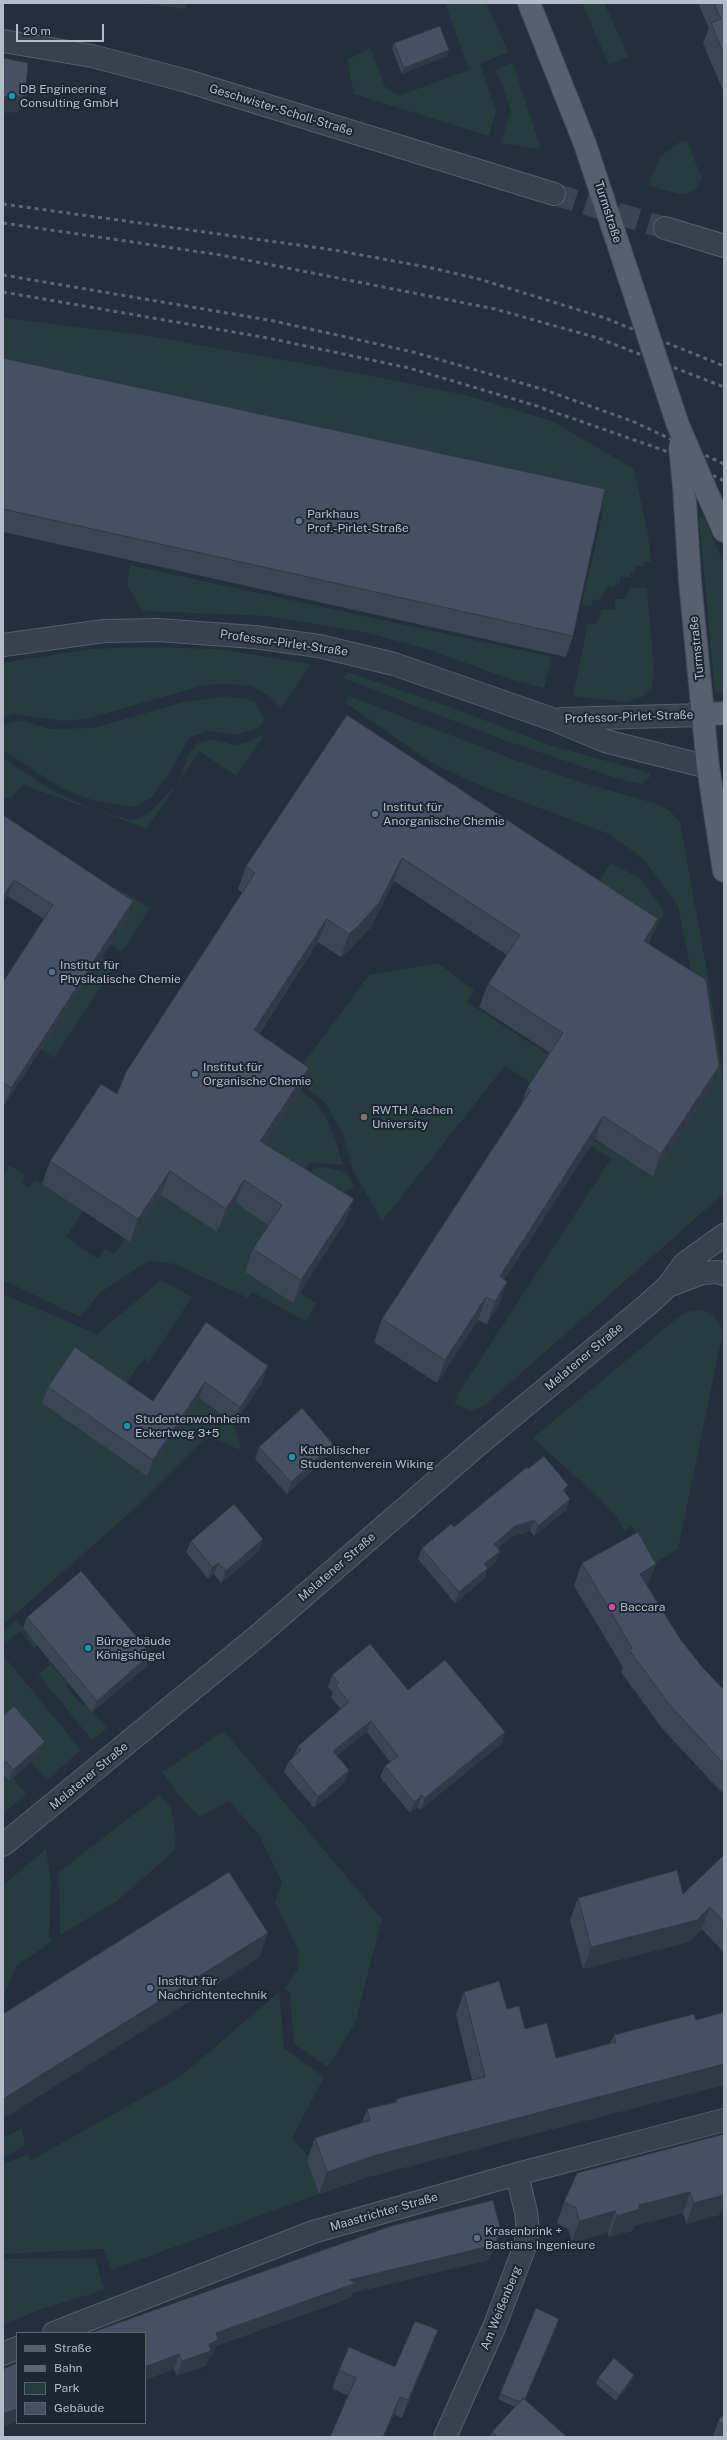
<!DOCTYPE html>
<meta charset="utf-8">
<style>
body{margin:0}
#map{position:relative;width:727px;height:2440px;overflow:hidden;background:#242f3e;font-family:"Public Sans",sans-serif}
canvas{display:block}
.frame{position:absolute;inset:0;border:4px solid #b4bcc9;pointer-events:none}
.legend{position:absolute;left:16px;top:2332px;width:130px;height:92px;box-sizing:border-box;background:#1d2633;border:1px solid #59626f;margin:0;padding:5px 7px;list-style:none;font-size:12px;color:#b4bcc9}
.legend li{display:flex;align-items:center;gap:8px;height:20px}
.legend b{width:20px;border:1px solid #59626f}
.scale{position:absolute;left:16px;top:24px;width:88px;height:18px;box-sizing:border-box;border:2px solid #b4bcc9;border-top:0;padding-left:5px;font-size:12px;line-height:14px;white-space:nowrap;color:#b4bcc9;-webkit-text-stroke:3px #1d2633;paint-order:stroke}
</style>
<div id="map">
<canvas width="727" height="2440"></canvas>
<div class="frame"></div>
<ul class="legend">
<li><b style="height:5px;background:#56606e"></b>Straße</li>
<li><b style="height:5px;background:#5a6575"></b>Bahn</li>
<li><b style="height:11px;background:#263c3f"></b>Park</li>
<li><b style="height:11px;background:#455162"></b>Gebäude</li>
</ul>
<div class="scale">20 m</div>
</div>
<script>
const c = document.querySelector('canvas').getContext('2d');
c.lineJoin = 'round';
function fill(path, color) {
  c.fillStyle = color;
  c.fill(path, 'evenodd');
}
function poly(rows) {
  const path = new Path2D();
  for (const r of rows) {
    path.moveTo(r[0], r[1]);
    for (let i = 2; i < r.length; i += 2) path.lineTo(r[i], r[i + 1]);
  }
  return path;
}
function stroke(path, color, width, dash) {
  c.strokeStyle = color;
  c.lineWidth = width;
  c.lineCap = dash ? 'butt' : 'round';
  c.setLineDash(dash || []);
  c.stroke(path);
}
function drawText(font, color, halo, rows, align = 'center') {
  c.font = font + ' "Public Sans",sans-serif';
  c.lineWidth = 4;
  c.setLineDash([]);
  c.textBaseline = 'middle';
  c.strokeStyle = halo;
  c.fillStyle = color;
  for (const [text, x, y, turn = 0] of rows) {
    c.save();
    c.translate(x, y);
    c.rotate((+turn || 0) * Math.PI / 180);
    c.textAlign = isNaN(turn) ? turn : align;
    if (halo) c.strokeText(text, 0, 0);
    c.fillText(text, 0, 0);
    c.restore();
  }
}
const green = poly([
 [445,3,486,3,508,52,480,64,496,111,489,136,354,94,347,60,370,48,385,87,398,96,469,70],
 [582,3,604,3,629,57,609,65],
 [513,63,523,94,541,149,501,143,511,110,496,70],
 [687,141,702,179,695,189,688,194,678,194,651,186,651,178,661,156,678,143],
 [3,318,143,335,372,376,465,395,552,421,634,469,648,533,651,562,645,562,643,567,636,565,634,573,631,573,629,578,621,576,619,584,616,584,614,588,607,587,600,601,593,599,591,607,582,604,603,511,3,381],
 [699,517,704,517,724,565,724,692,715,693],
 [130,565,552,657,544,688,510,679,424,648,359,631,266,616,142,611,127,585],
 [630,588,647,588,654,671,652,687,642,697,626,702,573,696,588,623,596,624,602,609,614,610,616,599,626,599],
 [142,647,217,649,311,664,281,708,269,696,251,686,228,684,205,685,86,719,63,721,17,714,3,717,3,663,91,649],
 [347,672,453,708,549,745,650,773,649,778,642,784,619,779,501,739,343,678],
 [226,696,255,701,264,718,262,724,256,729,236,735,209,731,190,737,168,775,151,798,133,807,92,800,61,788,3,750,3,725,21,720,49,729,94,728,180,703],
 [349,696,515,760,580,782,654,803,669,810,680,822,710,989,724,1085,724,1193,501,1391,484,1406,472,1411,454,1404,458,1398,456,1397,611,1159,591,1146,595,1140,653,1177,710,1089,695,990,678,906,644,859,609,834,481,786,430,762,346,703],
 [265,734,236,776,199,751,178,783,156,815,146,828,93,810,23,785,12,797,3,799,3,758,53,791,93,810,131,820,140,818,151,811,178,783,189,754,199,742,213,739,233,745,246,743],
 [611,863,641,879,664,912,654,934,593,892],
 [115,887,150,908,122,952,110,944,127,917,106,902],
 [102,956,115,965,54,1058,41,1049],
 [438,963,474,990,467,1002,552,1057,534,1085,505,1066,382,1221,353,1170,342,1133,325,1102,292,1078,369,975],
 [301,1091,312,1099,324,1114,334,1135,343,1165,312,1162,300,1171,273,1228,299,1292,316,1303,306,1321,252,1292,248,1298,175,1264,148,1261,101,1292,80,1317,3,1280,3,1177,9,1165,26,1175,22,1182,29,1188,35,1179,83,1211,66,1237,98,1259,105,1249,114,1254,125,1239,130,1242,162,1193,217,1232,240,1184],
 [325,1167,347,1173,354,1187,334,1198,310,1173,315,1169],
 [161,1280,192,1297,149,1362,144,1359,116,1396,147,1476,199,1398,234,1423,241,1450,207,1436,134,1509,3,1625,3,1294,97,1334],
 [700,1310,711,1313,720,1324,722,1336,678,1549,653,1564,632,1526,624,1531,618,1518,597,1496,534,1439,535,1436,681,1315,689,1311],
 [16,1620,38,1645,34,1648,20,1631,3,1644,3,1631],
 [3,1655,81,1750,47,1780,31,1762,41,1753,3,1723],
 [51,1664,67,1683,65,1685,83,1706,86,1704,107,1728,92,1740,38,1674],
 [224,1731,382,1919,355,2023,328,2067,294,2044,290,1994,285,1988,299,1968,299,1952,275,1903,282,1882,259,1835,229,1801,200,1817,179,1796,162,1772],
 [3,1774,9,1781,13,1778,26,1794,3,1814],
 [159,1795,171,1808,176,1837,174,1851,117,1901,60,1935,59,1872],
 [46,1849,51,1883,49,1936,53,1941,17,1965,3,1999,3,1885],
 [279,1992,284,2048,324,2077,292,2138,311,2159,310,2168,319,2194,111,2270,104,2249,3,2254,3,2164,28,2154,30,2161,181,2076],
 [22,2128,25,2146,3,2157,3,2138],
 [95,2258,104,2290,39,2310,3,2325,3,2259]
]);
const minorTunnel = poly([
 [554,194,665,228]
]);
const minor = poly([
 [3,41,92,56,187,81,554,194],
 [665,228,724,246],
 [3,645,104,631,158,630,254,637,319,646,394,664,555,720,605,741,708,767],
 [562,719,703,715],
 [668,1286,702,1273,718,1272,724,1274],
 [3,1845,260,1634,479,1444,646,1306,668,1286,684,1264,724,1235],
 [54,2333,313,2232,517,2174,724,2120],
 [3,2354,17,2348],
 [445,2437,495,2325,525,2246,528,2230,526,2212,517,2174]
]);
const major = poly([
 [529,3,585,144],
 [684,487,690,581,708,767,724,871],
 [708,495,724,531],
 [703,715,724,713]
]);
const rail = poly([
 [3,204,334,250,432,268,479,279,605,318,724,366],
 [3,223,221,255,495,309,598,338,724,387],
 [3,275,274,321,413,352,542,389,632,421,724,464],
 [3,292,268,338,409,368,537,406,663,450,724,481]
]);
const majorBridge = poly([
 [585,144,678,425,708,495],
 [680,446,684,487]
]);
const wall = poly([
 [698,3,724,3,724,93,703,43,709,28],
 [394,43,447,56,402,74,392,49],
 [3,358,573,636,566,657,3,532],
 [347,715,650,942,649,944,710,1089,653,1177,595,1139,504,1280,499,1305,487,1324,478,1320,437,1383,374,1342,382,1319,522,1103,527,1088,550,1053,479,1007,488,984,507,955,394,881,371,927,348,951,341,957,318,942,259,1034,301,1091,265,1145,354,1199,345,1222,293,1303,245,1272,253,1249,268,1225,236,1203,217,1232,161,1195,130,1242,42,1184,50,1161,117,1094,242,893,238,889,246,866],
 [3,815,133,901,128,917,5,1104,3,1103,3,982,44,919,8,896,3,903],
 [206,1322,262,1383,234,1423,199,1398,147,1476,42,1403,48,1387,153,1401],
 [259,1447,329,1455,287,1494,255,1459],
 [528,1469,565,1493,570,1499,566,1510,534,1536,530,1531,511,1537,498,1548,500,1551,496,1562,487,1569,484,1579,455,1603,418,1559,422,1548,454,1527],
 [191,1541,259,1551,221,1583,214,1574,208,1579,186,1552],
 [582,1563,648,1586,648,1587,680,1639,703,1668,724,1690,724,1794,710,1780,661,1727,621,1672,623,1667,574,1586],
 [27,1617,147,1666,92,1712,23,1628],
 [332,1675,408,1690,505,1732,501,1744,420,1810,418,1807,410,1813,380,1777,385,1766,390,1762,367,1732,337,1755,349,1770,345,1782,314,1808,284,1772,289,1761,294,1756,298,1746,341,1709,331,1697,333,1693,328,1687],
 [3,1716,41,1753,9,1781,3,1774],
 [724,1855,724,1953,702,1929,689,1942,583,1969,570,1920,578,1898,683,1894],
 [464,1992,507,2009,525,2029,556,2058,610,2043,614,2035,694,2014,365,2178,319,2194,307,2160,315,2138,362,2123,367,2109,395,2102,396,2099,472,2080,456,2014],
 [724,2134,722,2207,719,2215,686,2224,683,2213,634,2226,632,2231,609,2237,608,2233,572,2242,568,2229,557,2223,564,2202],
 [495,2246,488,2260,352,2293,350,2298,216,2346,213,2355,209,2356,206,2366,177,2376,174,2369,145,2380,145,2333],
 [557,2325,525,2400,567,2437,490,2437,492,2432,515,2407,498,2399,500,2394],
 [438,2330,431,2348,402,2418,348,2396,332,2388,339,2370,395,2367],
 [598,2378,632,2381,616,2401,596,2384],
 [724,2414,724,2437,713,2437,718,2421]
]);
const shadedWall = poly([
 [137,3,187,3,185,9],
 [449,50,447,56,402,74,404,68],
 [25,96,19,112,3,113,3,97],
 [402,858,394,881,371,927,348,951,341,957,349,934],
 [14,880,8,896,3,903,3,896],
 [133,901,128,917,5,1104,11,1088],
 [327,919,318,942,245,1054,254,1030],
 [658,919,650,942,635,964,644,941],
 [719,1066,710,1089,653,1177,661,1154],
 [309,1068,301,1091,252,1165,260,1141],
 [603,1116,595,1139,492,1299,500,1276],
 [170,1171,161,1195,130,1242,138,1219],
 [244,1180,236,1203,217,1232,226,1209],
 [354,1199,345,1222,293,1303,301,1280],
 [507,1282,499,1305,487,1324,495,1301],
 [486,1297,478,1320,437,1383,445,1360],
 [268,1366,262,1383,234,1423,240,1407],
 [205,1382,199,1398,147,1476,153,1460],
 [333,1444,329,1455,287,1494,291,1482],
 [568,1485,564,1496,563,1490],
 [570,1499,566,1510,534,1536,538,1526],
 [534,1520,530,1531,511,1537,490,1555,494,1544,515,1526],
 [263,1539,259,1551,221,1583,226,1571],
 [500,1551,496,1562,487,1569,484,1579,455,1603,459,1592,484,1564],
 [218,1563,214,1574,208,1579,212,1567],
 [656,1564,648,1586,632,1596,640,1574],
 [151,1654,147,1666,92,1712,97,1701],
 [371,1721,367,1732,329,1762,333,1751],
 [505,1732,501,1744,420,1810,425,1798],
 [45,1742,41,1753,9,1781,13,1770],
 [6,1761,3,1770,3,1764],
 [349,1770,345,1782,314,1808,318,1797],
 [422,1795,418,1807,410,1813,414,1802],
 [710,1907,702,1929,689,1942,583,1969,591,1947],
 [268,1933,259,1958,3,2119,3,2099],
 [724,2064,724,2085,365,2178,319,2194,327,2172,373,2156],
 [724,2189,724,2206,722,2207,719,2215,686,2224,694,2203],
 [690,2192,683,2213,634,2226,632,2231,609,2237,617,2216,639,2205],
 [615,2211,608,2233,572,2242,579,2221],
 [501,2231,495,2246,488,2260,352,2293,350,2298,216,2346,213,2355,209,2356,206,2366,177,2376,182,2361,209,2344,216,2333,349,2280],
 [438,2330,431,2348,402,2418,408,2400],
 [179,2354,174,2369,145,2380,145,2367],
 [634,2375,632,2381,616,2401,619,2395],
 [400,2397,394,2415,384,2437,383,2437],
 [17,2409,17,2422,3,2427,3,2414]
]);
const building = poly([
 [714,3,724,3,724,55,711,23,721,19,714,3],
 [440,26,449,50,404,68,394,43,440,26],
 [3,58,28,63,25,96,3,97,3,58],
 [3,358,605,489,573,636,3,509,3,358],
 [347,715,658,919,644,941,706,980,719,1066,661,1154,603,1116,500,1276,507,1282,495,1301,486,1297,445,1360,382,1319,531,1090,527,1088,563,1033,488,984,520,935,402,858,379,903,356,928,349,934,327,919,254,1030,309,1068,260,1141,354,1199,301,1280,253,1249,282,1205,244,1180,226,1209,170,1171,138,1219,50,1161,101,1084,117,1094,126,1072,255,873,246,866,347,715],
 [3,815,133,901,11,1088,3,1082,3,982,53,905,14,880,3,896,3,815],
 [206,1322,268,1366,240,1407,205,1382,153,1460,48,1387,75,1347,153,1401,206,1322],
 [302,1408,333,1444,291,1482,259,1447,302,1408],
 [544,1456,568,1485,563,1490,570,1499,538,1526,534,1520,515,1526,494,1544,500,1551,484,1564,488,1568,459,1592,422,1548,451,1524,454,1527,527,1467,528,1469,544,1456],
 [234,1504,263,1539,226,1571,218,1563,212,1567,191,1541,234,1504],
 [638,1532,656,1564,640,1574,680,1639,703,1668,724,1690,724,1764,669,1704,629,1650,632,1648,582,1563,638,1532],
 [81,1571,151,1654,97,1701,27,1617,81,1571],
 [370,1644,408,1690,445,1660,505,1732,425,1798,422,1795,414,1802,385,1766,398,1756,371,1721,333,1751,349,1770,318,1797,289,1761,301,1750,298,1746,349,1702,336,1686,339,1683,332,1675,370,1644],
 [14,1706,45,1742,13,1770,6,1761,3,1764,3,1716,14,1706],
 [724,1855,724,1922,710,1907,697,1920,591,1947,578,1898,677,1870,683,1894,724,1855],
 [229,1872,268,1933,3,2099,3,2014,229,1872],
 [499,1981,507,2009,519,2006,525,2029,547,2023,556,2058,616,2042,614,2035,694,2014,696,2020,724,2012,724,2064,373,2156,327,2172,315,2138,370,2120,367,2109,397,2102,396,2099,485,2077,464,1992,499,1981],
 [724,2134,724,2195,694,2203,690,2192,639,2205,640,2209,617,2216,615,2211,579,2221,576,2208,564,2202,577,2173,724,2134],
 [493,2200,501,2231,494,2245,349,2280,356,2283,216,2333,218,2340,209,2344,211,2351,182,2361,179,2354,145,2367,145,2333,90,2333,391,2226,493,2200],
 [536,2308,559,2319,525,2399,523,2398,520,2402,500,2394,536,2308],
 [415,2321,438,2330,408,2400,400,2397,383,2437,330,2437,356,2378,339,2370,349,2347,395,2367,415,2321],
 [614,2358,634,2375,619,2395,598,2378,614,2358],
 [17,2363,17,2409,3,2414,3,2369,17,2363],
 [523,2398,567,2437,498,2437,492,2432,523,2398],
 [724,2414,724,2426,718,2421,724,2414]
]);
const markers = [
 [12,96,4,"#0f9aa8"],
 [299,521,4,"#5c6f8a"],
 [375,814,4,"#5c6f8a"],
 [52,972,4,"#5c6f8a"],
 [195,1074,4,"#5c6f8a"],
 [364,1117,4,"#8d6e63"],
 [127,1426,4,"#0f9aa8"],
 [292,1457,4,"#0f9aa8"],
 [612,1607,4,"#d1479c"],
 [88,1648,4,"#0f9aa8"],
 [150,1988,4,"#5c6f8a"],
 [477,2238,4,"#5c6f8a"]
];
const poiNames = [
 ["DB Engineering",20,89],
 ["Consulting GmbH",20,103],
 ["Parkhaus",307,514],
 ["Prof.-Pirlet-Straße",307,528],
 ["Institut für",383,807],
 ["Anorganische Chemie",383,821],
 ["Institut für",60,965],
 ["Physikalische Chemie",60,979],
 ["Institut für",203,1067],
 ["Organische Chemie",203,1081],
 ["RWTH Aachen",372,1110],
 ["University",372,1124],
 ["Studentenwohnheim",135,1419],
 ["Eckertweg 3+5",135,1433],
 ["Katholischer",300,1450],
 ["Studentenverein Wiking",300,1464],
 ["Baccara",620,1607],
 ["Bürogebäude",96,1641],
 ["Königshügel",96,1655],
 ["Institut für",158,1981],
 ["Nachrichtentechnik",158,1995],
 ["Krasenbrink +",485,2231],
 ["Bastians Ingenieure",485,2245]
];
const streetNames = [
 ["Geschwister-Scholl-Straße",281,110,17],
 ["Turmstraße",608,212,72],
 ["Professor-Pirlet-Straße",284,643,8],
 ["Turmstraße",697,648,-96],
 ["Professor-Pirlet-Straße",629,717,-2],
 ["Melatener Straße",584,1357,-40],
 ["Melatener Straße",337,1567,-41],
 ["Melatener Straße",89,1776,-40],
 ["Maastrichter Straße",384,2212,-16],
 ["Am Weißenberg",501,2308,-68]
];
fill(green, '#263c3f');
stroke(minorTunnel, '#3a4453', 22, [22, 11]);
stroke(minor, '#565f6c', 24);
stroke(major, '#414a57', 24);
stroke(minor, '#38414e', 22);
stroke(major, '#56606e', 22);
stroke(rail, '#5a6575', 3, [4, 4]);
stroke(majorBridge, '#414a57', 24, []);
stroke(majorBridge, '#56606e', 22);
fill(wall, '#3b4654');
fill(shadedWall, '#303945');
fill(building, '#455162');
stroke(building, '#303945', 1);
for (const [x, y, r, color] of markers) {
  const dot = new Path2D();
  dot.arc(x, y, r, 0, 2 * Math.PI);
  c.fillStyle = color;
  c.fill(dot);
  stroke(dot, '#1d2633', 1.5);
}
drawText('12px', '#b4bcc9', '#1d2633', poiNames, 'left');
drawText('12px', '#b4bcc9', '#1d2633', streetNames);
</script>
